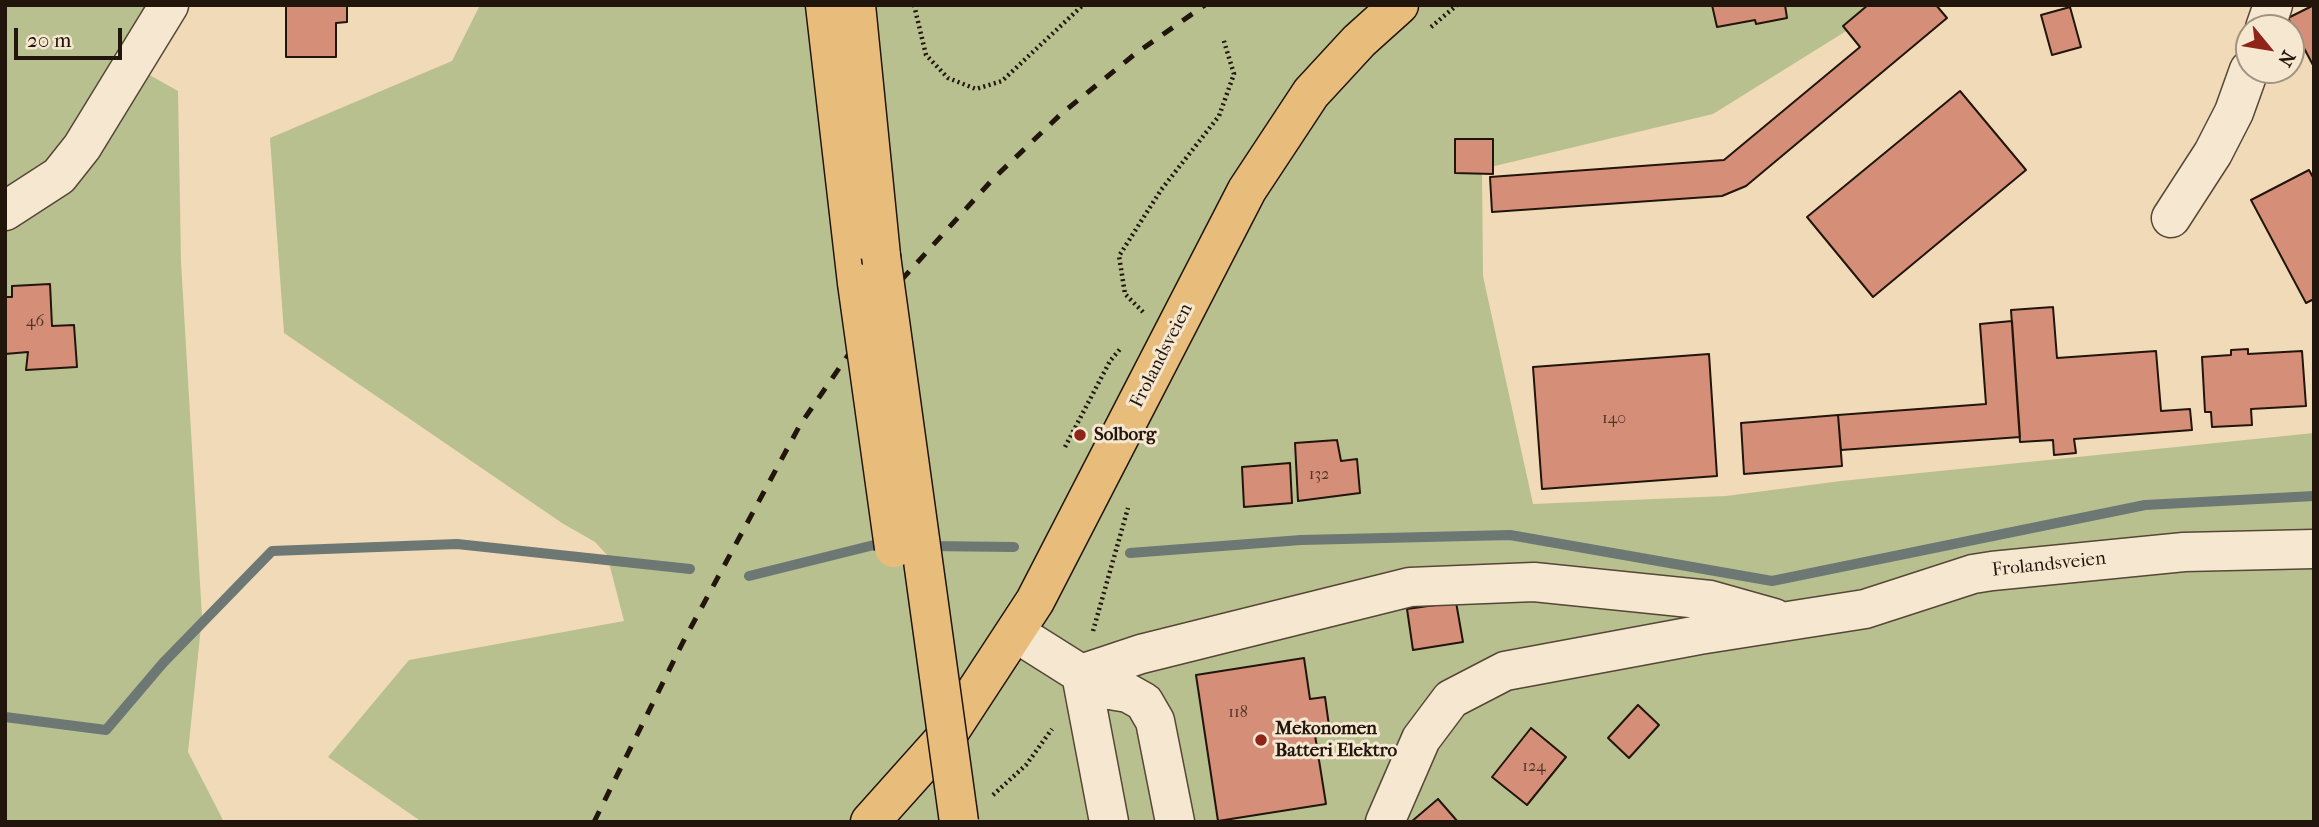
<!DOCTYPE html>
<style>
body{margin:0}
#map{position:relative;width:2319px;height:827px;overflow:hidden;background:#f1dab7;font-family:"IM FELL French Canon",serif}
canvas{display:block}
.frame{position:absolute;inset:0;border:7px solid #21150c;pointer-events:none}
.north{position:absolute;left:2235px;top:14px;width:70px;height:70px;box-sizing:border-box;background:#f6e7d0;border:2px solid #a19382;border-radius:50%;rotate:120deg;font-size:19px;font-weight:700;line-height:28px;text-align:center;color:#21150c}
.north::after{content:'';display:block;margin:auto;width:24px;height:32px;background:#8f2418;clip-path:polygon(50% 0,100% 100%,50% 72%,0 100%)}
.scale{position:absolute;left:14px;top:28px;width:108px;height:32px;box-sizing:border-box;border:4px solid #21150c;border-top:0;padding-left:9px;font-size:21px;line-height:24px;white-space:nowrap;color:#21150c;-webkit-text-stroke:5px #f6e7d0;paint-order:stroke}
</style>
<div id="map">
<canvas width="2319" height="827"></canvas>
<div class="frame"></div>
<div class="north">N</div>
<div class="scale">20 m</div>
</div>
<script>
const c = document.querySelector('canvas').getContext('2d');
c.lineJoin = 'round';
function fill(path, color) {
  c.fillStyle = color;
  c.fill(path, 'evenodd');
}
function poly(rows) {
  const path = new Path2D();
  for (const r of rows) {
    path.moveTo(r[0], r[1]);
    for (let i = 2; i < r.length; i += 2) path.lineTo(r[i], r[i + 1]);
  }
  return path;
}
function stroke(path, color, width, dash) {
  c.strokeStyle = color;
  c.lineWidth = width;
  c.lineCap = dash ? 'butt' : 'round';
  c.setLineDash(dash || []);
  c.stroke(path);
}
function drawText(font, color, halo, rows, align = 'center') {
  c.font = font + ' "IM FELL French Canon",serif';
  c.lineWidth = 6;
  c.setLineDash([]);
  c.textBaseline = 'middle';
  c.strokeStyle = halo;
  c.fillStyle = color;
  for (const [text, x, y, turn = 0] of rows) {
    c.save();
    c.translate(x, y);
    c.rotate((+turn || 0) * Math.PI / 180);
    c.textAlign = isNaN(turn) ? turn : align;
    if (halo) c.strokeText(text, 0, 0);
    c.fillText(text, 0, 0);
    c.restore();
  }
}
const green = poly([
 [5,5,147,5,146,73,178,91,181,262,202,617,188,752,224,822,5,822],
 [480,5,1888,5,1713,114,1482,169,1483,276,1533,504,1726,496,1841,481,2314,433,2314,822,422,822,328,757,409,660,624,621,607,555,595,542,562,523,284,333,270,138,452,61]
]);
const stream = poly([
 [926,546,1014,547],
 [1130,553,1301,540,1510,535,1772,581,2145,505,2314,496],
 [749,576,874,545,889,546],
 [5,717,106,730,163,663,272,551,457,544,690,569]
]);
const building = poly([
 [286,5,347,5,347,22,336,23,336,57,286,57,286,5],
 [1712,5,1785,5,1787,18,1756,24,1755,20,1717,27,1712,5],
 [1868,5,1936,5,1947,18,1746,186,1722,196,1492,212,1490,177,1724,160,1860,47,1843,26,1868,5],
 [2314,5,2314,67,2288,18,2314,5],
 [2070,7,2081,47,2052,55,2041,15,2070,7],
 [1960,91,2026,170,1873,297,1807,217,1960,91],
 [1455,139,1493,139,1493,174,1455,173,1455,139],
 [2309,170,2314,179,2314,299,2306,303,2251,200,2309,170],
 [50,284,52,326,74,325,77,367,26,370,28,352,5,354,5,297,12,297,12,286,50,284],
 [2053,307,2057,358,2156,351,2161,411,2190,409,2192,430,2074,439,2076,453,2054,455,2053,440,2020,442,2011,310,2053,307],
 [2012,321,2020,437,1841,450,1838,415,1986,404,1980,324,2012,321],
 [2248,349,2248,354,2302,351,2306,406,2251,409,2252,425,2212,427,2211,412,2205,412,2202,357,2231,355,2231,350,2248,349],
 [1709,354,1717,476,1542,489,1533,367,1709,354],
 [1838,415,1842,466,1744,474,1741,423,1838,415],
 [1337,440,1341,461,1357,459,1360,493,1298,501,1295,443,1337,440],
 [1290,463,1292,503,1244,507,1242,467,1290,463],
 [1456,602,1463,642,1413,650,1407,609,1456,602],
 [1304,658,1310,699,1325,697,1330,733,1315,735,1326,804,1218,821,1196,675,1304,658],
 [1638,705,1659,725,1629,758,1608,738,1638,705],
 [1531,728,1566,757,1527,805,1492,777,1531,728],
 [1438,799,1458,822,1411,822,1438,799]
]);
const path = poly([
 [914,5,926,55,948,78,976,89,1002,81,1083,5],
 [1431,27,1457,5],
 [1143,312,1125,294,1119,256,1161,190,1219,116,1234,74,1223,38],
 [1065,447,1110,361,1121,348],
 [1093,631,1128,508],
 [993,795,1026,765,1052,729]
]);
const minor = poly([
 [2265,28,2273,5],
 [5,211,59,176,82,147,169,5],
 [2171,218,2213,153,2234,112,2249,70],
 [1016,633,1081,674,1141,654,1410,587,1534,582,1710,600,1774,618],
 [1081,674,1104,689,1128,693,1144,702,1155,721,1175,822],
 [1081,674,1109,822],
 [1385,822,1421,739,1451,699,1505,671,1699,635,1865,609,1973,574,1992,571,2184,552,2314,549]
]);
const major = poly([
 [870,822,946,737,1035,601,1247,190,1311,93,1359,41,1399,5]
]);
const highway = poly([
 [825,5,857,283],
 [856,5,881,256]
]);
const rail = poly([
 [594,822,683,642,800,425,895,287,993,179,1061,114,1135,54,1205,5]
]);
const highwayBridge = poly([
 [881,256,959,822],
 [857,283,894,548]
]);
const markers = [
 [1080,435,7,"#8f2418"],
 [1261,740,7,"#8f2418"]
];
const numberNames = [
 ["46",35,322],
 ["140",1614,419],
 ["132",1319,475],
 ["118",1238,713],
 ["124",1534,767]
];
const streetNames = [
 ["Frolandsveien",1162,356,-63],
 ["Frolandsveien",2049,565,-6]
];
const poiNames = [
 ["Solborg",1094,435],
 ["Mekonomen",1275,729],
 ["Batteri Elektro",1275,751]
];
fill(green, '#b8c08f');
stroke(stream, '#6d7774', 10);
fill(building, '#d58f79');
stroke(building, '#21150c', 2);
stroke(minor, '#554637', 41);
stroke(major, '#21150c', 41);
stroke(highway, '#21150c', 41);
stroke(path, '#21150c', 4.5, [2, 3.5]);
stroke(minor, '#f6e7d0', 38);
stroke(major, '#e8bd7c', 38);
stroke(highway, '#e8bd7c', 38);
stroke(rail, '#21150c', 5, [12, 12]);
stroke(highwayBridge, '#21150c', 41, []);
stroke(highwayBridge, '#e8bd7c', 38);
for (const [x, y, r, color] of markers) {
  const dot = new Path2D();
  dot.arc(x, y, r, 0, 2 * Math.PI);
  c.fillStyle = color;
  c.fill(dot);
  stroke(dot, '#f6e7d0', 2.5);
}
drawText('16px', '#4e3427', null, numberNames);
drawText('19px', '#21150c', '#f6e7d0', streetNames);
drawText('bold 19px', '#21150c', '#f6e7d0', poiNames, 'left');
</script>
